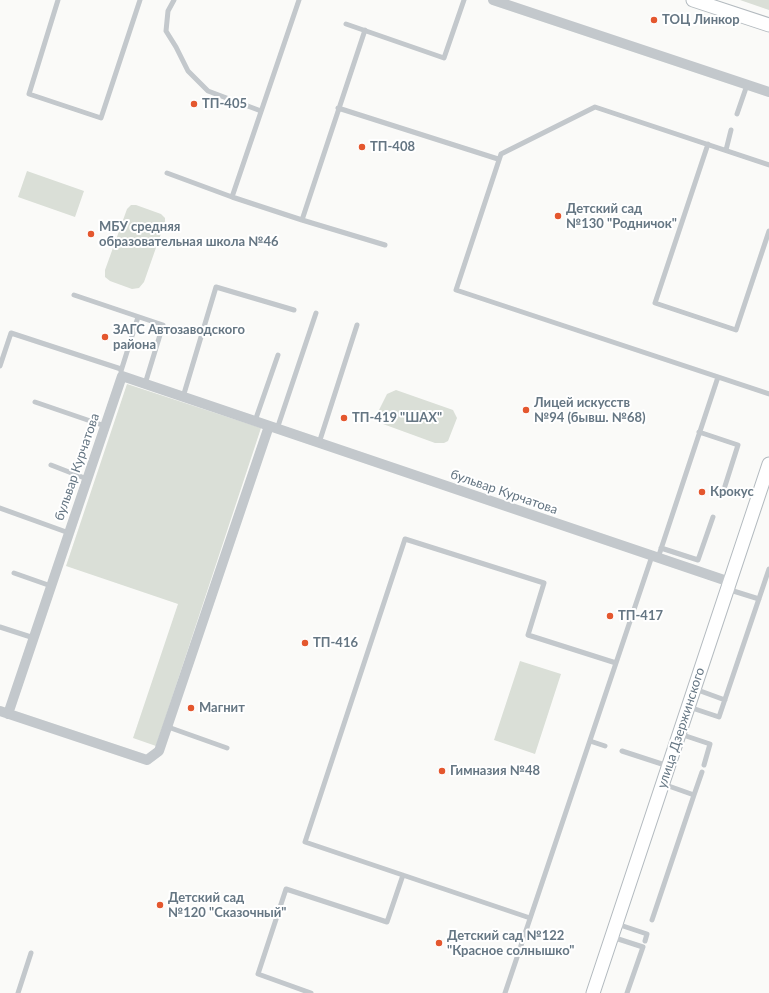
<!DOCTYPE html>
<meta charset="utf-8">
<style>
body{margin:0}
canvas{display:block;background:#fafaf8}
</style>
<canvas width="769" height="993"></canvas>
<script>
const c = document.querySelector('canvas').getContext('2d');
c.lineJoin = 'round';
function fill(path, color) {
  c.fillStyle = color;
  c.fill(path, 'evenodd');
}
function poly(rows) {
  const path = new Path2D();
  for (const r of rows) {
    path.moveTo(r[0], r[1]);
    for (let i = 2; i < r.length; i += 2) path.lineTo(r[i], r[i + 1]);
  }
  return path;
}
function stroke(path, color, width, dash) {
  c.strokeStyle = color;
  c.lineWidth = width;
  c.lineCap = dash ? 'butt' : 'round';
  c.setLineDash(dash || []);
  c.stroke(path);
}
function drawText(font, color, halo, rows, align = 'center') {
  c.font = font + ' Lato,sans-serif';
  c.lineWidth = 4;
  c.setLineDash([]);
  c.textBaseline = 'middle';
  c.strokeStyle = halo;
  c.fillStyle = color;
  for (const [text, x, y, turn = 0] of rows) {
    c.save();
    c.translate(x, y);
    c.rotate((+turn || 0) * Math.PI / 180);
    c.textAlign = isNaN(turn) ? turn : align;
    if (halo) c.strokeText(text, 0, 0);
    c.fillText(text, 0, 0);
    c.restore();
  }
}
const green = poly([
 [740,0,769,0,769,10],
 [27,171,84,191,75,217,18,197],
 [131,205,136,205,161,214,165,218,165,222,144,282,139,288,132,289,110,281,105,277,105,270,127,209],
 [127,384,261,428,156,746,133,738,178,604,66,566],
 [396,390,453,410,457,418,448,441,444,443,435,443,383,424,378,416,379,410,387,394],
 [520,661,561,674,535,754,494,740]
]);
const lane = poly([
 [58,0,29,94,101,118,140,0],
 [174,0,168,11,166,31,176,47,188,71,208,91,261,111],
 [299,0,232,197,302,220],
 [346,24,444,58,464,0],
 [365,30,302,220,385,245],
 [338,108,498,159],
 [737,114,747,85],
 [708,144,655,303,736,330,769,231],
 [726,150,731,130],
 [769,165,595,107,501,154,456,290,769,394],
 [167,173,232,197],
 [74,295,163,325,145,384],
 [0,366,11,333,121,369],
 [121,371,138,317],
 [183,397,216,287,294,310],
 [35,402,105,426],
 [255,421,278,355],
 [277,429,316,313],
 [699,432,738,445,725,486],
 [319,443,357,325],
 [51,465,87,479],
 [0,508,69,533],
 [661,548,698,560,713,517],
 [658,558,718,377],
 [14,573,51,586],
 [727,589,759,599],
 [0,627,34,638],
 [695,689,725,700],
 [689,707,719,717,769,569],
 [168,727,227,748],
 [680,734,710,744,704,765],
 [590,741,605,746],
 [622,751,668,766],
 [694,795,702,772],
 [530,918,305,842,405,539,544,583,528,635,616,663],
 [652,920,694,795,663,784],
 [617,924,647,934,645,941],
 [612,937,643,947,627,993],
 [18,993,31,953],
 [311,993,258,974,286,889,387,922,403,875],
 [505,993,652,556]
]);
const street = poly([
 [493,0,769,92],
 [0,711,147,760,159,751,269,426],
 [8,714,122,376,730,582]
]);
const secondary = poly([
 [693,0,769,25],
 [593,993,769,464]
]);
const markers = [
 [654,20,4,"#e4572e"],
 [194,104,4,"#e4572e"],
 [362,147,4,"#e4572e"],
 [558,216,4,"#e4572e"],
 [91,234,4,"#e4572e"],
 [105,337,4,"#e4572e"],
 [526,410,4,"#e4572e"],
 [344,418,4,"#e4572e"],
 [702,492,4,"#e4572e"],
 [610,616,4,"#e4572e"],
 [305,643,4,"#e4572e"],
 [191,708,4,"#e4572e"],
 [442,771,4,"#e4572e"],
 [160,905,4,"#e4572e"],
 [439,943,4,"#e4572e"]
];
const poiNames = [
 ["ТОЦ Линкор",662,20],
 ["ТП-405",202,104],
 ["ТП-408",370,147],
 ["Детский сад",566,209],
 ["№130 \"Родничок\"",566,224],
 ["МБУ средняя",99,227],
 ["образовательная школа №46",99,242],
 ["ЗАГС Автозаводского",113,330],
 ["района",113,345],
 ["Лицей искусств",534,403],
 ["№94 (бывш. №68)",534,418],
 ["ТП-419 \"ШАХ\"",352,418],
 ["Крокус",710,492],
 ["ТП-417",618,616],
 ["ТП-416",313,643],
 ["Магнит",199,708],
 ["Гимназия №48",450,771],
 ["Детский сад",168,898],
 ["№120 \"Сказочный\"",168,913],
 ["Детский сад №122",447,936],
 ["\"Красное солнышко\"",447,951]
];
const streetNames = [
 ["бульвар Курчатова",77,467,-71],
 ["бульвар Курчатова",504,492,19],
 ["улица Дзержинского",681,728,-72]
];
fill(green, '#dadfd7');
stroke(secondary, '#b3babf', 15);
stroke(lane, '#c3c8cc', 5);
stroke(street, '#c3c8cc', 10);
stroke(secondary, '#fff', 13);
for (const [x, y, r, color] of markers) {
  const dot = new Path2D();
  dot.arc(x, y, r, 0, 2 * Math.PI);
  c.fillStyle = color;
  c.fill(dot);
  stroke(dot, '#fff', 1.5);
}
drawText('bold 13px', '#657683', '#fff', poiNames, 'left');
drawText('13px', '#657683', '#fff', streetNames);
</script>
